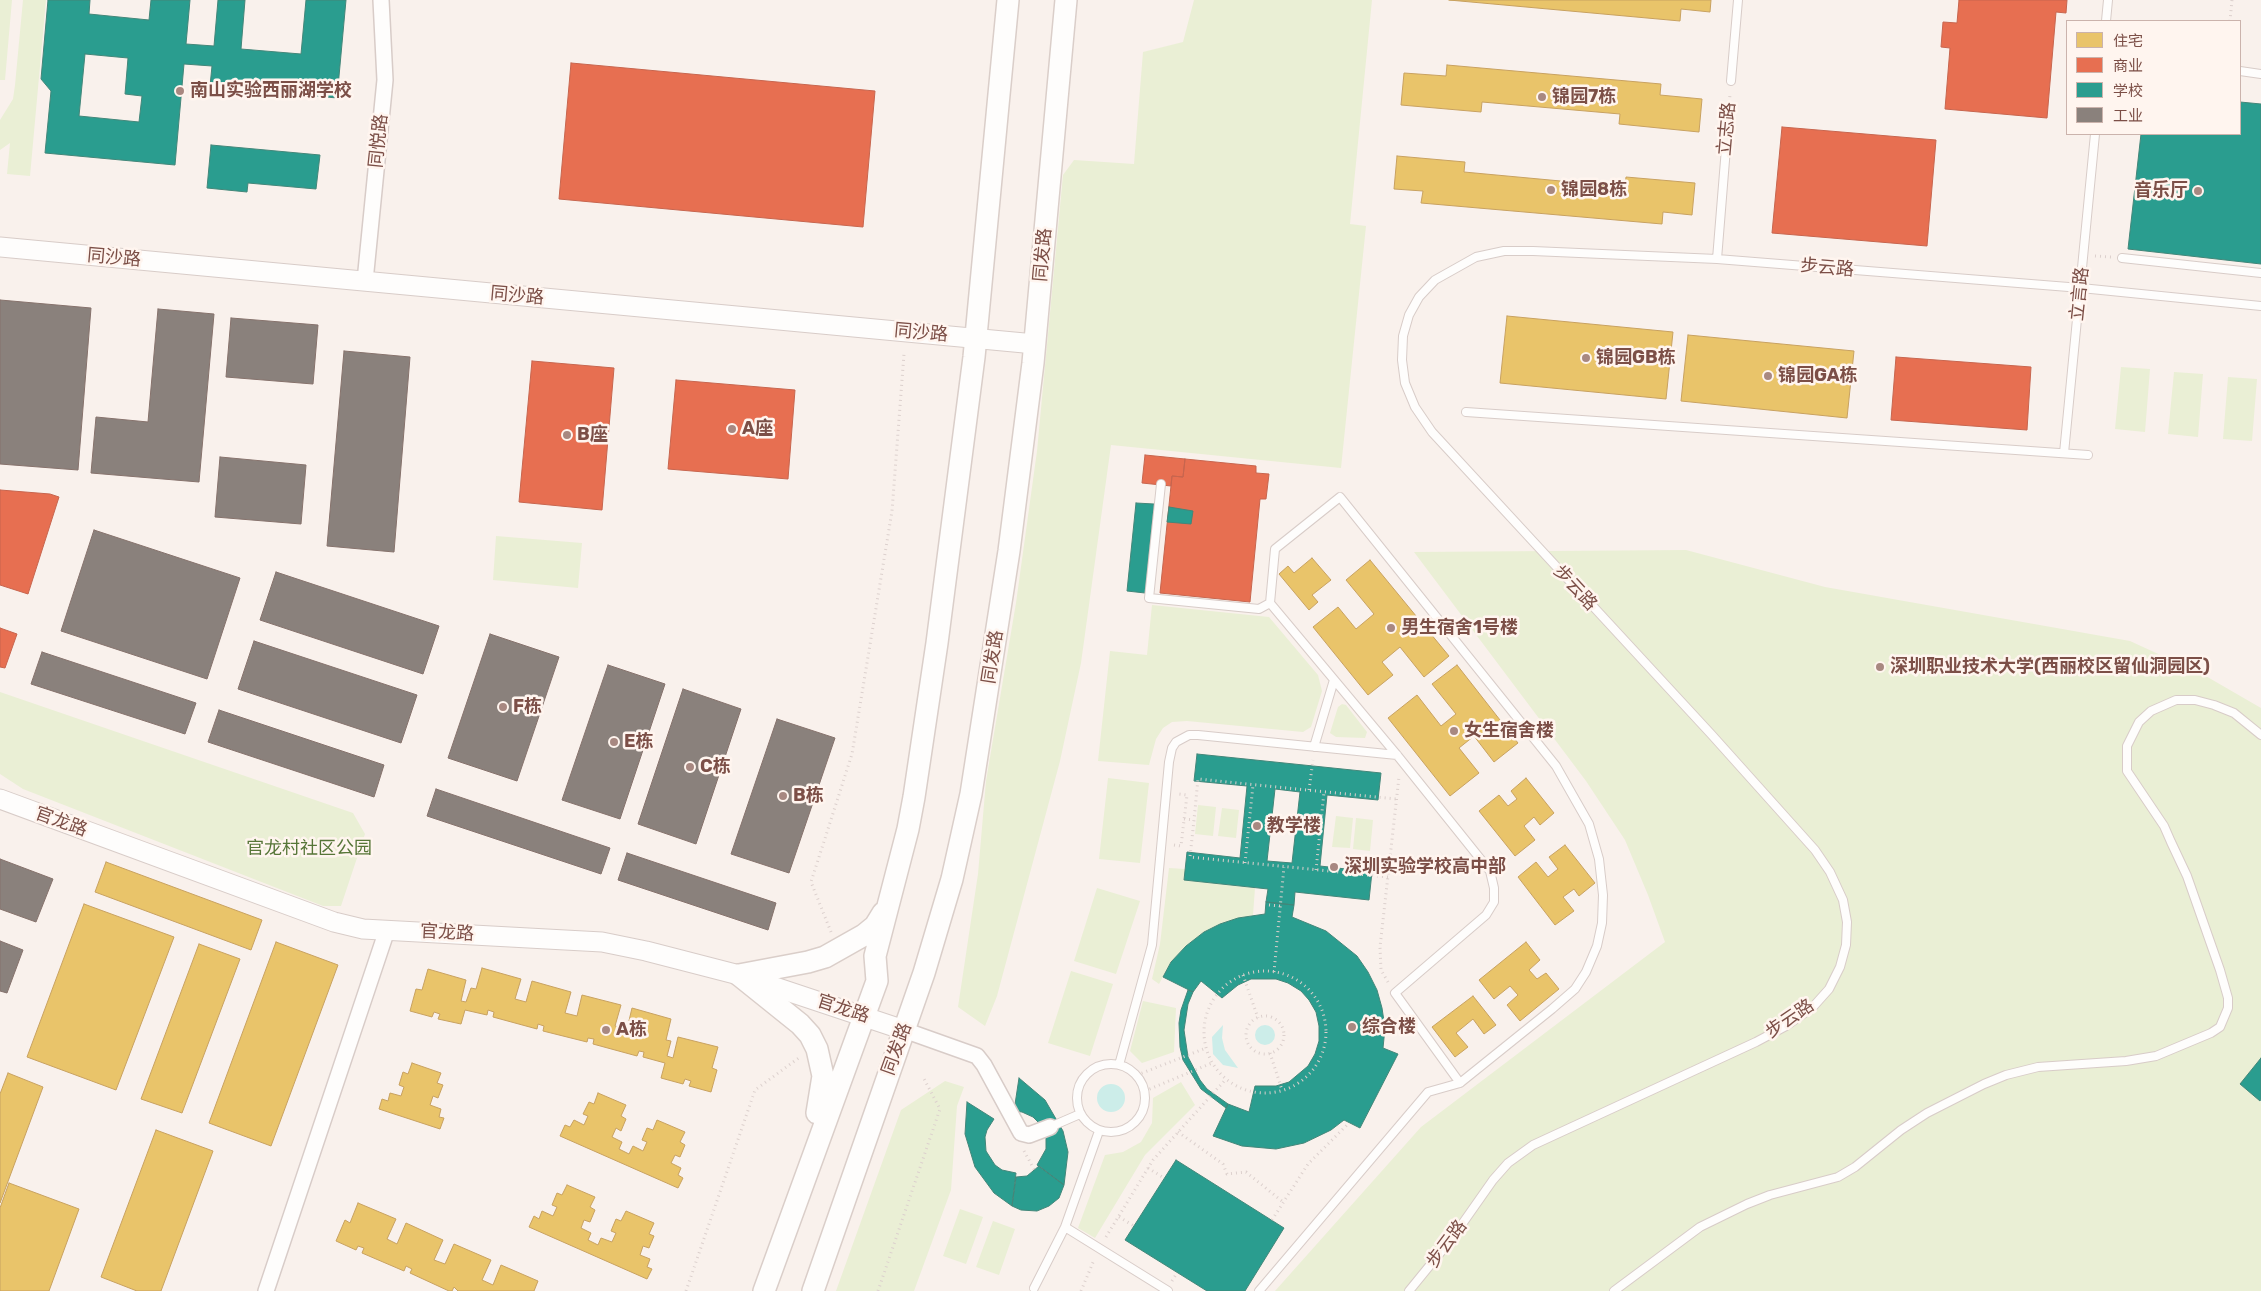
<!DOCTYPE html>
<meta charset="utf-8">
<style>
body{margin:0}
#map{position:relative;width:2261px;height:1291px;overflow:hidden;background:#f9f1ec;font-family:Rubik,"Noto Sans SC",sans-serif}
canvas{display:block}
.legend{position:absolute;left:2066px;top:20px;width:175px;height:115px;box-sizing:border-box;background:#fff5ef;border:1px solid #cbb3ac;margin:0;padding:6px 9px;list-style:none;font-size:15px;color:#7c4f47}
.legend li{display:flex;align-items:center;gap:10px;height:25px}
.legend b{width:25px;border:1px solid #cbb3ac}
</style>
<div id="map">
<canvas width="2261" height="1291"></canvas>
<ul class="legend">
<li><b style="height:14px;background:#e9c46a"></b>住宅</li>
<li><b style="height:14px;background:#e76f51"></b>商业</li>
<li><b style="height:14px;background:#2a9d8f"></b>学校</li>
<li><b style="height:14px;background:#8a817c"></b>工业</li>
</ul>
</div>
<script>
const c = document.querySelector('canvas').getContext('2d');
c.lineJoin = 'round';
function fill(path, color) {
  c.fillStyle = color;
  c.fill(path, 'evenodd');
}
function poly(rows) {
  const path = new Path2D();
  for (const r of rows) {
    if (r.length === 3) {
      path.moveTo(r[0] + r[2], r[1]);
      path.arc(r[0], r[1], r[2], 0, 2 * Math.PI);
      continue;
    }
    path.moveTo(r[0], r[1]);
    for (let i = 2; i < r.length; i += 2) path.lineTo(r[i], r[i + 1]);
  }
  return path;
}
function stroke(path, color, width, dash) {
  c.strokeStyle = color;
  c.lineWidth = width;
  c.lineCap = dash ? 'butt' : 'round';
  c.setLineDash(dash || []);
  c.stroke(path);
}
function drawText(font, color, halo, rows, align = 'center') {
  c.font = font + ' Rubik,"Noto Sans SC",sans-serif';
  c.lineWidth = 5;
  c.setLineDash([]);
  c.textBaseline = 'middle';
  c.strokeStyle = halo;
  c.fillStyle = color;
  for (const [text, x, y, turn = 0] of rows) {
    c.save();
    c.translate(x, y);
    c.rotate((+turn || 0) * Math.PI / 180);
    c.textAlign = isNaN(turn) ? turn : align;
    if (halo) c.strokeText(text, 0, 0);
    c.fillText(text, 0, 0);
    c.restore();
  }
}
const green = poly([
 [0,0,12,0,5,80,0,80],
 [23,0,46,0,30,176,7,174,10,143,0,150,0,120,13,99,15,85],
 [1194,0,1372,0,1350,224,1366,226,1341,468,1111,445,1081,663,1060,761,997,996,985,1026,958,1007,978,874,986,781,1016,603,1037,451,1063,175,1074,160,1134,164,1143,52,1183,42],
 [2121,367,2150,369,2145,432,2115,429],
 [2174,372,2203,374,2198,437,2168,434],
 [2228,377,2257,379,2252,441,2223,439],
 [496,536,582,543,578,588,493,580],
 [1686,550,1825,587,2130,641,2204,675,2261,708,2261,1291,1275,1291,1421,1127,1665,942,1648,895,1625,840,1586,781,1414,552],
 [1152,605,1269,617,1318,675,1322,691,1311,727,1303,732,1187,721,1172,722,1163,728,1156,739,1149,765,1098,761,1110,651,1147,655],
 [0,692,353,813,365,834,341,906,323,906,23,789,0,774],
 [1342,704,1346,705,1367,732,1365,738,1336,737,1330,733,1338,707],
 [1108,778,1149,783,1140,863,1099,859],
 [1198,805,1216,807,1213,836,1195,834],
 [1222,808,1239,810,1236,838,1218,836],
 [1336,816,1353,818,1350,848,1332,847],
 [1356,818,1373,820,1370,851,1353,849],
 [1169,868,1185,869,1185,880,1255,888,1253,915,1220,924,1204,932,1186,946,1171,962,1159,984,1152,979,1160,944],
 [1097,888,1140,901,1116,974,1074,961],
 [1071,971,1113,984,1090,1056,1048,1043],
 [1143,1001,1176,1008,1174,1052,1142,1063,1130,1051],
 [945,1081,964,1087,957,1106,951,1190,914,1291,836,1291,901,1110],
 [1181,1082,1195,1105,1145,1155,1095,1238,1078,1228,1105,1155,1123,1152,1141,1142,1152,1123,1153,1098],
 [960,1209,983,1217,966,1264,943,1256],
 [993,1221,1015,1229,999,1275,976,1267]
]);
const water = poly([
 [1265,1035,10],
 [1223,1025,1222,1038,1225,1050,1238,1068,1223,1065,1213,1054,1212,1037],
 [1111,1098,14]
]);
const homes = poly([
 [1449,0,1711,0,1710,12,1681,9,1680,21,1449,0],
 [1447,65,1661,84,1660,95,1702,99,1699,132,1619,124,1620,114,1482,102,1481,112,1401,105,1404,73,1446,76,1447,65],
 [1397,156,1465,162,1464,172,1625,187,1626,177,1695,183,1692,215,1663,212,1662,224,1421,203,1423,191,1394,189,1397,156],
 [1507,316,1673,332,1666,399,1500,383,1507,316],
 [1688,335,1854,351,1847,418,1681,401,1688,335],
 [1312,558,1331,580,1312,595,1318,602,1309,610,1279,574,1288,566,1294,573,1312,558],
 [1370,560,1449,656,1424,677,1400,647,1382,662,1393,675,1368,695,1313,627,1338,607,1356,629,1374,614,1346,580,1370,560],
 [1457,665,1518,743,1494,762,1474,736,1459,748,1479,773,1450,796,1388,718,1417,695,1441,726,1456,714,1432,684,1457,665],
 [1526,778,1554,813,1540,825,1534,817,1524,826,1535,840,1515,856,1479,811,1499,795,1508,806,1517,799,1511,791,1526,778],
 [1565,845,1595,883,1579,896,1574,889,1563,897,1574,911,1555,925,1518,877,1536,862,1548,877,1558,869,1549,857,1565,845],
 [106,862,262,920,251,950,95,892,106,862],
 [84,904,174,937,116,1090,27,1057,84,904],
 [276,942,338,965,271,1146,209,1123,276,942],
 [1526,942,1540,960,1529,970,1537,979,1546,973,1559,989,1520,1021,1507,1005,1518,995,1510,986,1494,999,1479,980,1526,942],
 [199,944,240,959,182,1113,141,1099,199,944],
 [482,968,521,979,515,999,526,1002,532,981,571,992,565,1013,577,1016,582,995,621,1005,615,1026,627,1029,632,1008,671,1019,666,1040,671,1041,667,1056,673,1058,678,1037,718,1047,712,1068,717,1070,711,1092,689,1086,691,1081,685,1079,683,1084,661,1078,665,1063,643,1057,644,1052,639,1051,637,1056,593,1044,594,1039,588,1038,587,1042,543,1031,544,1026,538,1024,537,1029,493,1017,494,1012,488,1010,487,1015,465,1010,461,1024,438,1019,440,1014,434,1012,432,1017,410,1011,416,989,422,990,428,969,466,980,461,1001,466,1002,471,988,476,989,482,968],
 [1473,996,1496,1025,1484,1034,1473,1019,1456,1033,1468,1047,1455,1057,1432,1027,1473,996],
 [412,1063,441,1073,437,1083,443,1085,438,1098,433,1096,430,1105,441,1109,439,1117,444,1118,440,1129,379,1109,382,1099,388,1101,390,1093,401,1096,404,1087,399,1085,403,1072,408,1074,412,1063],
 [8,1073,43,1087,0,1203,0,1094,8,1073],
 [598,1093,626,1105,621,1116,626,1119,621,1131,616,1128,612,1137,622,1142,619,1149,629,1154,633,1146,643,1151,647,1142,642,1140,647,1128,653,1130,657,1120,685,1132,680,1142,685,1145,680,1157,675,1155,671,1163,681,1168,678,1175,683,1178,678,1188,560,1136,565,1125,570,1127,574,1120,584,1125,588,1116,583,1114,589,1102,594,1104,598,1093],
 [156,1130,213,1151,161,1291,137,1291,101,1277,156,1130],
 [9,1183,79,1209,49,1291,0,1291,0,1208,9,1183],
 [567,1185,595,1197,590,1207,595,1210,590,1222,584,1220,581,1228,591,1233,588,1240,598,1245,601,1238,612,1242,616,1233,611,1231,616,1219,621,1221,626,1211,654,1223,649,1234,654,1236,649,1248,643,1246,640,1255,650,1259,647,1267,652,1269,647,1279,529,1227,534,1216,539,1219,542,1211,553,1216,557,1207,552,1205,557,1193,562,1195,567,1185],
 [358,1203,396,1219,387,1239,397,1244,406,1223,443,1240,434,1260,445,1264,454,1244,491,1260,482,1280,493,1285,501,1265,538,1281,534,1291,458,1291,454,1287,452,1291,449,1291,410,1273,412,1269,406,1266,404,1271,362,1253,364,1248,358,1246,356,1250,336,1241,345,1220,350,1223,358,1203]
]);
const shops = poly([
 [1959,0,2067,0,2066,13,2056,12,2047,118,1945,109,1950,48,1941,47,1943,22,1957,23,1959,0],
 [571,63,875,91,863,227,559,199,571,63],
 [1782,127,1936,140,1927,246,1772,233,1782,127],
 [1896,357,2031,367,2027,430,1891,420,1896,357],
 [532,361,614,368,602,510,519,502,532,361],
 [676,380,795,390,788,479,668,469,676,380],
 [1145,455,1185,459,1183,477,1172,476,1171,486,1142,483,1145,455],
 [1185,459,1256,466,1256,473,1269,474,1266,499,1260,499,1250,602,1160,593,1172,476,1183,477,1185,459],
 [0,490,50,494,59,497,28,594,0,585,0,490],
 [0,628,17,634,5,668,0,667,0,628]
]);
const schools = poly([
 [48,0,90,0,89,14,149,20,151,0,190,0,186,44,214,46,218,0,245,0,241,49,301,54,306,0,346,0,337,98,210,86,212,66,184,64,175,165,45,153,51,91,41,79,48,0],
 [85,54,128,58,125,94,142,96,139,122,79,116,85,54],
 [2240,102,2261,104,2261,264,2128,249,2141,134,2240,134,2240,102],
 [211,145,320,155,316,189,248,183,247,192,207,188,211,145],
 [1136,503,1154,504,1145,593,1127,591,1136,503],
 [1169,507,1193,511,1191,524,1167,522,1169,507],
 [1197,754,1381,773,1378,800,1327,795,1320,866,1372,872,1369,900,1295,892,1294,905,1266,902,1268,889,1184,880,1187,852,1240,858,1247,786,1194,781,1197,754],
 [1275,789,1300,792,1292,863,1267,861,1275,789],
 [1266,902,1294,905,1292,917,1326,931,1357,956,1368,972,1377,990,1382,1008,1385,1028,1383,1048,1398,1054,1360,1128,1344,1120,1331,1130,1304,1143,1276,1149,1242,1146,1213,1136,1228,1104,1249,1112,1255,1086,1276,1086,1289,1082,1308,1066,1315,1054,1319,1041,1319,1026,1316,1012,1309,1000,1301,991,1288,983,1276,979,1251,979,1238,985,1222,998,1201,981,1193,992,1163,977,1171,962,1186,946,1204,932,1220,924,1238,918,1265,914,1266,902],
 [1188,990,1193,992,1188,1004,1184,1030,1188,1057,1200,1080,1207,1089,1228,1104,1226,1108,1201,1089,1183,1060,1180,1047,1179,1023,1181,1010,1188,990],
 [2261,1058,2261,1099,2260,1101,2240,1084,2261,1058],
 [1019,1078,1045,1100,1063,1131,1068,1152,1064,1185,1037,1165,1046,1149,1046,1137,1042,1126,1033,1117,1022,1112,1014,1111,1019,1078],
 [967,1102,994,1119,987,1130,985,1137,986,1151,995,1165,1002,1170,1016,1173,1012,1206,994,1193,975,1167,965,1134,967,1102],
 [1176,1160,1284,1228,1245,1291,1207,1291,1125,1240,1176,1160],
 [1039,1166,1064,1185,1059,1198,1049,1206,1037,1211,1021,1210,1012,1206,1016,1177,1027,1176,1039,1166]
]);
const industry = poly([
 [0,300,91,308,78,470,0,464,0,300],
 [158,309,214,314,199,482,91,473,96,417,148,422,158,309],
 [231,318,318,325,313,384,226,377,231,318],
 [344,351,410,357,394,552,327,546,344,351],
 [220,457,306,465,301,524,215,517,220,457],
 [94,530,240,578,207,679,61,631,94,530],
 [276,572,439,626,423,674,260,620,276,572],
 [490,634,559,657,517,781,448,758,490,634],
 [254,641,417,695,401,743,238,689,254,641],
 [42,652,196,703,185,734,31,684,42,652],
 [608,665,665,684,620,819,562,800,608,665],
 [683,689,741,709,696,844,638,824,683,689],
 [219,710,384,765,374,797,208,742,219,710],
 [777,719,835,738,789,873,731,854,777,719],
 [436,789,610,848,601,874,427,816,436,789],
 [627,853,776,903,768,930,618,880,627,853],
 [0,859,53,879,36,922,0,909,0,859],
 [0,941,23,950,7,993,0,991,0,941]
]);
const path = poly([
 [2230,21,2232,0],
 [1727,137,1730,94],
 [2095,256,2111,257],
 [1309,790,1313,760],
 [1184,819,1194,820],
 [1174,845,1181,846,1187,795,1179,794],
 [1245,863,1253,785],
 [1316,870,1324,792],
 [1388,877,1190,857,1194,820,1198,779,1396,799],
 [1269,905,1280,906],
 [831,932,811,882,852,754,892,511,904,354],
 [1265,1032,61],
 [1274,972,1284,867],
 [1243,975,1258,1018],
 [1388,982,1381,970,1380,947,1399,777],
 [1265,1035,19],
 [1270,1053,1282,1090],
 [1137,1075,1206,1048],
 [1145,1091,1212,1063],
 [1178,1132,1223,1164,1227,1174,1246,1172,1283,1202],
 [1024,1151,1035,1171],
 [1148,1168,1164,1178],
 [1119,1217,1134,1226],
 [1272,1220,1308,1164,1349,1123],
 [1106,1237,1153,1160,1226,1079],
 [1172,1281,1177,1273],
 [686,1291,755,1090,800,1057],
 [878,1291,940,1109,923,1077],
 [1081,1291,1094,1260]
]);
const service = poly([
 [2106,21,2108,0],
 [2240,71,2261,74],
 [1731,81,1738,0],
 [2122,258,2261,273],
 [1717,259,1726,148],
 [1466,412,2088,455],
 [2064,453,2095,134],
 [1161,484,1149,598,1259,609,1270,603],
 [1340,497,1556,766,1589,824,1599,859,1603,895,1602,923,1597,946,1586,972,1575,989,1552,1009,1460,1083,1395,993,1486,915,1494,902,1494,888,1490,871,1397,755,1270,603,1275,549,1340,497],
 [1314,747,1334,680],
 [1111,1098,34],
 [1119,1065,1152,945,1169,762,1172,748,1176,742,1189,735,1198,735,1397,755],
 [1050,1127,1080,1114],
 [1099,1131,1065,1227,1168,1291],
 [1034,1288,1065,1227],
 [1259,1291,1428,1092,1460,1083],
 [1409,1291,1453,1237,1493,1180,1508,1163,1533,1145,1756,1042,1786,1026,1812,1008,1829,989,1840,967,1846,945,1847,922,1843,900,1830,872,1815,850,1711,734,1432,432,1415,407,1405,383,1402,360,1403,336,1409,315,1419,297,1435,280,1476,257,1504,251,1533,251,1717,259,2081,288,2261,306],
 [1614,1291,1700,1227,1747,1204,1770,1195,1838,1177,1855,1167,1901,1130,1927,1113,1984,1084,2006,1075,2038,1067,2126,1061,2156,1056,2211,1033,2220,1027,2228,1008,2228,998,2220,970,2187,876,2171,842,2164,826,2127,771,2127,746,2139,722,2151,711,2176,700,2195,700,2214,705,2234,713,2261,735]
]);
const minor = poly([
 [365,281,385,80,381,0],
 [904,1030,977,1056,984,1065,1021,1133,1029,1135,1050,1127],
 [266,1291,387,930]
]);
const tertiary = poly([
 [0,247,1035,344],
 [0,799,334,922,363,929,602,942,646,951,739,975,904,1030]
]);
const secondary = poly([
 [739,975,800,1024,810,1035,817,1049,823,1076,817,1113],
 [739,975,808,962,825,957,864,935,875,926,883,913],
 [764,1291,877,981,875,956,908,829,914,797,937,643,974,357,1008,0],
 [813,1291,924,973,952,879,971,794,1009,551,1033,363,1066,0]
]);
const markers = [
 [180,91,5,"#a88881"],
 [1542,97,5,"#a88881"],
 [1551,190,5,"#a88881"],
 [2198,191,5,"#a88881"],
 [1586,358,5,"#a88881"],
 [1768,376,5,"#a88881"],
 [732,429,5,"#a88881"],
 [567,435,5,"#a88881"],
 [1391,628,5,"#a88881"],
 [1880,667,5,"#a88881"],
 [503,707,5,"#a88881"],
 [1454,731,5,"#a88881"],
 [614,742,5,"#a88881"],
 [690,767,5,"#a88881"],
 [783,796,5,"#a88881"],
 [1257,826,5,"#a88881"],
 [1334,867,5,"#a88881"],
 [1352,1027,5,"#a88881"],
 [606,1030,5,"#a88881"]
];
const poiNames = [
 ["南山实验西丽湖学校",190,91],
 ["锦园7栋",1552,97],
 ["锦园8栋",1561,190],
 ["音乐厅",2188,191,"right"],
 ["锦园GB栋",1596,358],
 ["锦园GA栋",1778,376],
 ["A座",742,429],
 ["B座",577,435],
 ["男生宿舍1号楼",1401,628],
 ["深圳职业技术大学(西丽校区留仙洞园区)",1890,667],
 ["F栋",513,707],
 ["女生宿舍楼",1464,731],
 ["E栋",624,742],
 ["C栋",700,767],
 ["B栋",793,796],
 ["教学楼",1267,826],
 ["深圳实验学校高中部",1344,867],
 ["综合楼",1362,1027],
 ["A栋",616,1030]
];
const streetNames = [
 ["立志路",1727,129,-85],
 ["同悦路",379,141,-84],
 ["同发路",1043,255,-85],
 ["同沙路",114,258,5],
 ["步云路",1827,268,5],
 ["立言路",2080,294,-84],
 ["同沙路",517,296,5],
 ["同沙路",921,333,5],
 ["步云路",1575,588,47],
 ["同发路",993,657,-81],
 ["官龙路",61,822,20],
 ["官龙路",447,933,3],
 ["官龙路",843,1009,18],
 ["步云路",1790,1019,-34],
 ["同发路",897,1049,-70],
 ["步云路",1447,1244,-53]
];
const parkNames = [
 ["官龙村社区公园",309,849]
];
fill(green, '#eaefd5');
fill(water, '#ccede9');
fill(homes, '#e9c46a');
stroke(homes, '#c8a160', 1);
fill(shops, '#e76f51');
stroke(shops, '#c7654e', 1);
fill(schools, '#2a9d8f');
stroke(schools, '#438679', 1);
fill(industry, '#8a817c');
stroke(industry, '#86726c', 1);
stroke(service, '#d8ccc8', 10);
stroke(minor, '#d8ccc8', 18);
stroke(tertiary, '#d8ccc8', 21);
stroke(secondary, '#dacec9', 24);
stroke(path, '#dcd0cd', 3, [1, 4]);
stroke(service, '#fefdfc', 8);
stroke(minor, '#fefdfc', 15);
stroke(tertiary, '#fefdfc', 19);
stroke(secondary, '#fefdfc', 21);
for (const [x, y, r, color] of markers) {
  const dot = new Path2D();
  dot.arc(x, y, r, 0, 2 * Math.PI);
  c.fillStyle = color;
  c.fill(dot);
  stroke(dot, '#fff5ef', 2);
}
drawText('bold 18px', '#7c4f47', '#fff5ef', poiNames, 'left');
drawText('18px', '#7c4f47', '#fff5ef', streetNames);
drawText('18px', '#577638', '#fff5ef', parkNames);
</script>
